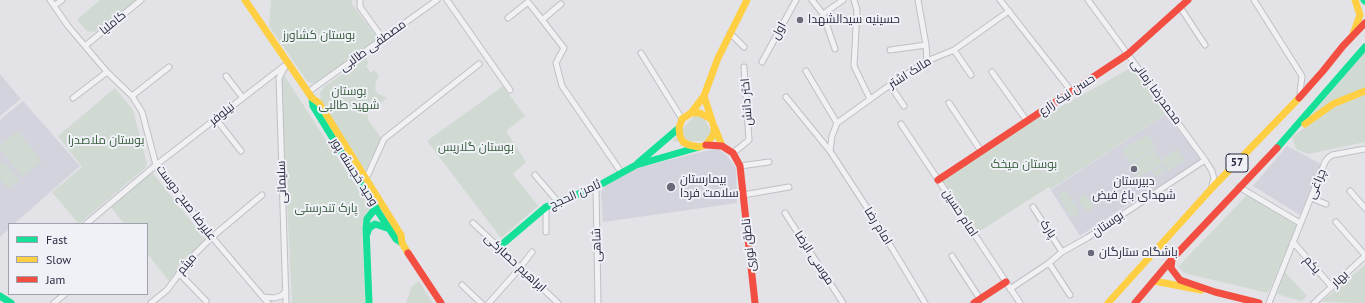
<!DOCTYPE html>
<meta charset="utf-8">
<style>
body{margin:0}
#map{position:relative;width:1365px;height:303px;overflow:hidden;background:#e2e2e7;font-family:"PT Sans",sans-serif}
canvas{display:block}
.legend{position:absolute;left:8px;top:223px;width:140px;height:72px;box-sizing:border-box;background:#f0f1f7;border:1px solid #a0a1ae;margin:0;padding:5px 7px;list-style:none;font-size:12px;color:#292a41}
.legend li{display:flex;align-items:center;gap:8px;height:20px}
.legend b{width:20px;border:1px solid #a0a1ae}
</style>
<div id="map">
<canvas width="1365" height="303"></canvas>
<ul class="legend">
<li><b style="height:5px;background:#16e098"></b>Fast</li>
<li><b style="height:5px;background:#ffcf43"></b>Slow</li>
<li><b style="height:5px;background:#f24e42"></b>Jam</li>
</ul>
</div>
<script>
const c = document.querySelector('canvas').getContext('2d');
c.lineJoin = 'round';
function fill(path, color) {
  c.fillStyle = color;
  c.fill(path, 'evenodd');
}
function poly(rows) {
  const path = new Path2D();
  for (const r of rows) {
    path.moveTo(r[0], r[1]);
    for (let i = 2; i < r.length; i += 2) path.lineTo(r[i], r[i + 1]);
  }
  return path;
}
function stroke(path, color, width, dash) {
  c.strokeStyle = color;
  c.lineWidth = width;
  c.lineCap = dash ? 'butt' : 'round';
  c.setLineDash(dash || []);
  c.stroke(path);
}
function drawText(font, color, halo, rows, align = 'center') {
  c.font = font + ' "PT Sans",Cairo,sans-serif';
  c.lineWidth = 4;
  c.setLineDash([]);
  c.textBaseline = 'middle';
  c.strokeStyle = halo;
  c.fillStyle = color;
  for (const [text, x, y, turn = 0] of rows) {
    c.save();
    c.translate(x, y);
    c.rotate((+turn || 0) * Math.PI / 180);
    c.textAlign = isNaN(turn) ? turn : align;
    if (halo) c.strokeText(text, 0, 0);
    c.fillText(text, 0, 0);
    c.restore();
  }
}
const built = poly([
 [0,74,21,99,0,116],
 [23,101,80,166,14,224,9,224,9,229,0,237,0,120],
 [1166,114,1201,160,1118,211,1080,236,1051,190],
 [1287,146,1321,164,1300,215,1253,186],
 [718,148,727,156,736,168,737,203,603,222,601,192,609,181,623,172,673,159]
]);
const green = poly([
 [100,0,136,0,95,32,87,31,77,20],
 [271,0,352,0,352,4,378,39,315,83,311,83,307,81,269,26],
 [1365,52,1365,88,1309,118],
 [367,57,367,60,369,64,366,66,371,73,374,70,379,76,376,81,375,89,378,94,387,98,368,114,368,120,382,139,365,171,321,101,320,93,325,86],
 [1134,66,1166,114,1051,189,1049,187,977,233,943,180,1039,117,1048,114],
 [284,75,346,171,371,206,371,209,364,217,362,226,365,303,292,303,281,83],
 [503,86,525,116,506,131,526,162,513,174,538,206,501,238,427,141],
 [115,88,133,110,147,164,146,167,79,224,52,192,82,167,58,136],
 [1365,95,1365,142,1308,154,1296,149,1292,137,1339,103],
 [700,109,715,140,672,142],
 [18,131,42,161,23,177,0,149,0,145],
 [1148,134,1156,147,1130,163,1122,150],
 [1177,149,1185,160,1168,171,1163,163,1137,178,1129,165,1154,150,1161,160],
 [3,161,20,180,9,189,0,179,0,163],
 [1161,166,1165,171,1155,177,1152,172],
 [152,172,206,240,189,255,169,281,147,253,147,224,124,224,111,207],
 [1066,190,1080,213,1072,218,1058,195],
 [1085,194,1094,208,1087,213,1078,199],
 [1247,195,1298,225,1268,293,1184,273,1178,267],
 [1365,265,1365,303,1321,302],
 [1285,272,1307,296,1301,301,1277,294],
 [419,281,433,303,406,303,412,286]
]);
const street = poly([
 [50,0,68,26,107,72,132,96,142,112,156,165,212,237,268,303],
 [360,0,360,7,383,39],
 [447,0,510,90],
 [812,0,823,14,835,49],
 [854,0,857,10,854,66,870,99],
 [918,0,926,45,927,61],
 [1000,0,1072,92],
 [1088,0,1205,160,1212,171,1214,179,1212,185],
 [1254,0,1302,76,1300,93],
 [54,6,62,0],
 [1180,7,1205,45],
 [823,14,843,0],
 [508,18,528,2,547,26],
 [542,20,561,4],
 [546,25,564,48,556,63,562,86,621,172],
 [730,33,744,47],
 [85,46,141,0],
 [890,50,926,45],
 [954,50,971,75],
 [641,53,682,119],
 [762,62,796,0],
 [806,71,837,123],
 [992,72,1027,121],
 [226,76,243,98],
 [890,85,904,106],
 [308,92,437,0],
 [132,96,169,67],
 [786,97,830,151,875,220,925,303],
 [73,98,107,72],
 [949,103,981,151],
 [216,119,241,151],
 [901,124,1020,303],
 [830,151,832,136,837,123,890,85,927,61,954,50,1009,11],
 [733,153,749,140,744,67],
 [740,166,769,162],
 [535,175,558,202],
 [366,179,384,139,479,64],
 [596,187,598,303],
 [1239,187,1300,223],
 [1350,191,1365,208],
 [743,195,789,187],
 [1311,198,1326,204],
 [546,207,546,232],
 [1033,207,1062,252],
 [785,213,843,303],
 [1336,222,1365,255],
 [473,223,558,303],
 [86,224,156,165,288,63],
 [1293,242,1332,287],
 [952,256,980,299],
 [1049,263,1070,295],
 [179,273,206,301],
 [462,285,481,303],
 [1010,289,1049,263,1062,252,1087,238,1205,160],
 [263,297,274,298,281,296,286,291],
 [54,303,65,294],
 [151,303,167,290,191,258,212,237,262,195],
 [286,303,279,78,286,65],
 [489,303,520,268,532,252],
 [1269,303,1325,162,1328,158,1332,155,1365,149],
 [1314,303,1365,256]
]);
const fast = poly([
 [1364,0,1365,1],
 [312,98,313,106,375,207,396,239,402,243],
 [1277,148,1365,47],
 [638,163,679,128],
 [367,234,369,228,375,224,390,229],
 [499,247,546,207,596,187,636,165,699,147],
 [0,296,11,303],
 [369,303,366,228,367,219,378,205]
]);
const slow = poly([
 [245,0,312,98,319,103,401,235,402,243,408,253],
 [1353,34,1360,15,1355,0],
 [704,96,714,127,714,134,706,145,699,147,689,145,683,142,680,136,679,128,682,119,691,113,700,113,711,119],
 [691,113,704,96,718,58,747,0],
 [1305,124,1333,104,1365,91],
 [715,128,722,146],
 [1154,281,1201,290],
 [1108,303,1212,188,1299,98]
]);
const jam = poly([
 [1299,98,1323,71,1343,46,1365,23],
 [706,145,722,146,733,153,740,166,755,303],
 [938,180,1128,54,1188,0],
 [408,253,441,303],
 [1172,259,1171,268,1180,280,1215,292,1259,303],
 [974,303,1006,282],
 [1135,303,1172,259,1277,148]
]);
const markers = [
 [800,20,4,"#6a6a7b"],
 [1134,169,4,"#6a6a7b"],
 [671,187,5,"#6a6a7b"],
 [1091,253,4,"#6a6a7b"]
];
const shields = [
 [1237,163,22]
];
const shieldNames = [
 ["57",1237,163]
];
const poiNames = [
 ["حسینیه سیدالشهدا",808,20],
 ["بیمارستان",680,180],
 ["سلامت فردا",680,194],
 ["دبیرستان",1134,182,"center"],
 ["شهدای باغ فیض",1134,196,"center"],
 ["باشگاه ستارگان",1099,253]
];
const streetNames = [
 ["کاملیا",113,23,-39],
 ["اول",779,31,-62],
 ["مصطفی طالبی",373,46,-36],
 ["مالک اشتر",910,73,-32],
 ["محمدرضا زمانی",1156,92,54],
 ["حسن نیک زارع",1067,95,-33],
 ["اختر دانش",747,102,-94],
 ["نیلوفر",222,114,-38],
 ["وحید خجسته پور",354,172,58],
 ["سلیمانی",282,182,-92],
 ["چراغی",1317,184,-68],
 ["ثامن الحجج",575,195,-24],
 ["علیرضا صبح دوست",186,203,53],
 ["امام حسین",960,213,57],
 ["بوستان",1108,224,-34],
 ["امام رضا",878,226,58],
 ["پارک",1048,229,57],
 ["شاهی",597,245,-91],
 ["ناطق نوری",749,245,-96],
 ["موسی الرضا",814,258,57],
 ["ابراهیم حصارکی",515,263,43],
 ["میثم",187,264,-50],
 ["یکم",1312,265,49],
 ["بهار",1340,279,-43]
];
const parkNames = [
 ["بوستان کشاورز",319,36],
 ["بوستان",349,92],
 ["شهید طالبی",349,106],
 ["بوستان ملاصدرا",106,141],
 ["بوستان گلاریس",476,148],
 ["بوستان میخک",1024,165],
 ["پارک تندرستی",326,209]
];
fill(built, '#d2d3dc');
fill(green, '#d0dad3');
stroke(street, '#bfbfc5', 7);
stroke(street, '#f1f1f4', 5);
stroke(fast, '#16e098', 7);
stroke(slow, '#ffcf43', 7);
stroke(jam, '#f24e42', 7);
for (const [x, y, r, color] of markers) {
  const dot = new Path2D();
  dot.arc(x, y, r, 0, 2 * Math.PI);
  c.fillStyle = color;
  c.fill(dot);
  stroke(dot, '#f0f1f7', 1.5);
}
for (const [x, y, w] of shields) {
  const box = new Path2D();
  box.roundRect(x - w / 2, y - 9, w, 18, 3);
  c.fillStyle = '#f0f1f7';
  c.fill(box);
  stroke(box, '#292a41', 1);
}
drawText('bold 11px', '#292a41', null, shieldNames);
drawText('12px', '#292a41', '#f0f1f7', poiNames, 'left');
drawText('12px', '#292a41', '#f0f1f7', streetNames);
drawText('12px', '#365d3a', '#f0f1f7', parkNames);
</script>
